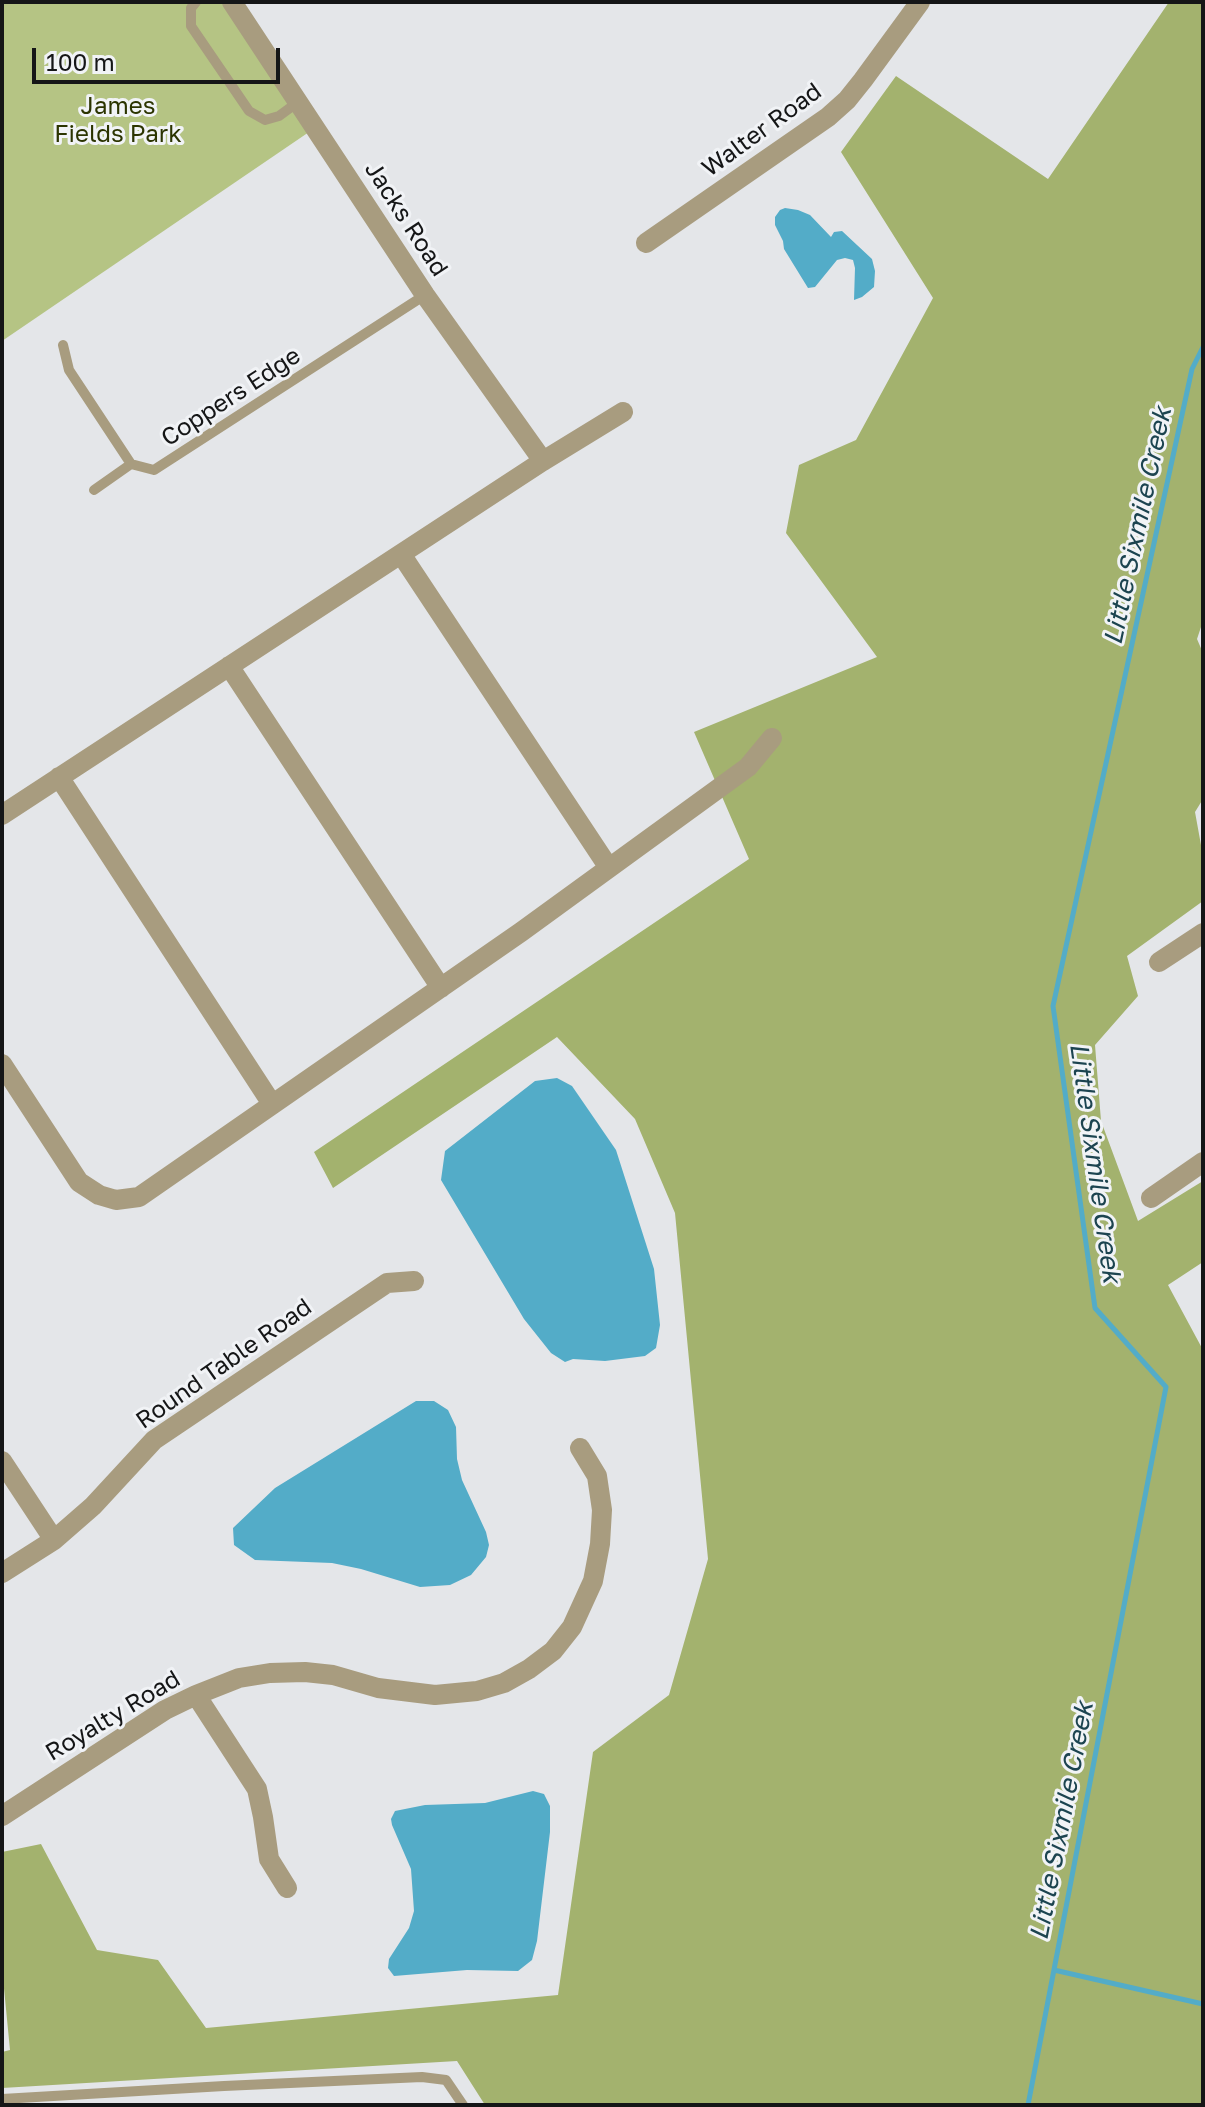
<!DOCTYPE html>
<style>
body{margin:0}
#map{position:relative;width:1205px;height:2107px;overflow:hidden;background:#e4e6e9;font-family:"Golos Text",sans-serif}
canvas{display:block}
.frame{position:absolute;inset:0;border:4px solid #151617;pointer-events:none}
.scale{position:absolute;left:32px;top:48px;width:248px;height:36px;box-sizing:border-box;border:4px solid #151617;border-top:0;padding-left:10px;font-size:24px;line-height:28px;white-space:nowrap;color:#151617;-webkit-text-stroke:6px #f1f3f6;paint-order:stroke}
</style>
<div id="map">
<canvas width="1205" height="2107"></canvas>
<div class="frame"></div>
<div class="scale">100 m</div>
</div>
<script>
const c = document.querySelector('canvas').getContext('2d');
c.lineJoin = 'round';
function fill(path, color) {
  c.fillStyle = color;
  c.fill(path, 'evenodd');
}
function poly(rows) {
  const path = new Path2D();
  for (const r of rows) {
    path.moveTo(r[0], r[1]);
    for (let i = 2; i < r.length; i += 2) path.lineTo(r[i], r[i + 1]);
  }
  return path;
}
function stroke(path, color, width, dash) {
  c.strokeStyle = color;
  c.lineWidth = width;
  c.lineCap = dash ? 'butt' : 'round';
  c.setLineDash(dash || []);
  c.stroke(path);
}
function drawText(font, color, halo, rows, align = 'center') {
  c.font = font + ' "Golos Text",sans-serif';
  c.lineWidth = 6;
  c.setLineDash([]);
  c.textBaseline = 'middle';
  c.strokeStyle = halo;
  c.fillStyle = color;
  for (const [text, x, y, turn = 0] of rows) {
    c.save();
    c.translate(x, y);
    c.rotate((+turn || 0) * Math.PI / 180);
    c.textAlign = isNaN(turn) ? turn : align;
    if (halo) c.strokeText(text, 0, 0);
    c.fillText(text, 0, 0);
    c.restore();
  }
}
const green = poly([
 [2,2,224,2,312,130,2,341]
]);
const forest = poly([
 [1169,2,1203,2,1203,621,1197,639,1203,653,1203,799,1195,812,1203,856,1203,901,1127,956,1138,996,1095,1045,1101,1121,1138,1221,1203,1181,1203,1262,1168,1285,1203,1350,1203,2105,485,2105,457,2061,2,2088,2,2052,10,2050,2,1968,2,1852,41,1844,97,1950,158,1960,206,2028,558,1995,593,1752,669,1695,708,1559,675,1213,635,1119,557,1037,333,1188,314,1152,749,859,694,732,877,657,786,533,799,465,856,440,933,298,841,152,896,76,1048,179]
]);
const water = poly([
 [785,208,798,210,810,215,831,237,834,232,842,231,872,259,875,271,874,287,862,297,854,300,855,268,853,260,845,258,837,260,815,287,808,288,784,249,783,241,775,225,775,217,780,210],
 [557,1078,572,1086,616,1150,654,1269,660,1325,656,1348,645,1356,605,1361,573,1359,565,1362,551,1353,524,1319,441,1180,445,1151,535,1081],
 [416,1401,434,1401,448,1410,456,1427,457,1459,462,1480,486,1532,489,1545,486,1557,471,1575,450,1585,420,1587,361,1569,332,1563,255,1560,234,1545,233,1528,275,1488],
 [533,1791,544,1794,550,1806,550,1832,537,1941,532,1960,518,1971,467,1970,394,1976,388,1968,389,1959,409,1928,414,1911,411,1869,392,1825,391,1819,395,1811,425,1805,485,1803]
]);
const stream = poly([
 [1054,1970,1203,2004],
 [1028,2105,1166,1387,1095,1308,1053,1006,1192,369,1203,347]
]);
const service = poly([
 [196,2,191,8,191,26,249,111,265,120,279,116,298,102],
 [63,345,69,370,131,464,154,470,425,295],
 [94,490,131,464],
 [2,2099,224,2086,422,2077,446,2080,463,2105]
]);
const minor = poly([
 [232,2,425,295,543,461],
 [646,243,828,117,847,100,863,80,920,2],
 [401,554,609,868],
 [229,666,441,988],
 [59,777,272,1104],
 [2,815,543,461,623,412],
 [1159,962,1203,933],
 [2,1064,79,1182,99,1195,116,1200,139,1197,521,932,748,767,772,738],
 [1151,1198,1203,1162],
 [2,1461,54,1540],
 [2,1573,54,1540,93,1506,154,1440,387,1283,414,1281],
 [196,1695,257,1789,263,1817,269,1859,287,1888],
 [2,1816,165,1710,196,1695,239,1678,270,1673,305,1672,333,1675,378,1688,435,1695,477,1691,504,1683,529,1669,553,1651,572,1627,593,1581,600,1544,602,1510,597,1476,580,1448]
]);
const parkNames = [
 ["James",118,106],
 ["Fields Park",118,134]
];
const streetNames = [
 ["Walter Road",762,130,-36],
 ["Jacks Road",406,219,57],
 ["Coppers Edge",231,397,-33],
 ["Round Table Road",224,1364,-35],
 ["Royalty Road",113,1716,-31]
];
const waterNames = [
 ["Little Sixmile Creek",1138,526,-78],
 ["Little Sixmile Creek",1095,1163,82],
 ["Little Sixmile Creek",1062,1821,-79]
];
fill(green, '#b5c484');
fill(forest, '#a3b26e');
fill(water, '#53acc8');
stroke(stream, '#53acc8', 5);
stroke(service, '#a89c7f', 10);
stroke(minor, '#a89c7f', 20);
drawText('24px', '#2b3400', '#f1f3f6', parkNames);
drawText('24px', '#151617', '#f1f3f6', streetNames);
drawText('italic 26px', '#1c4450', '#f1f3f6', waterNames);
</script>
